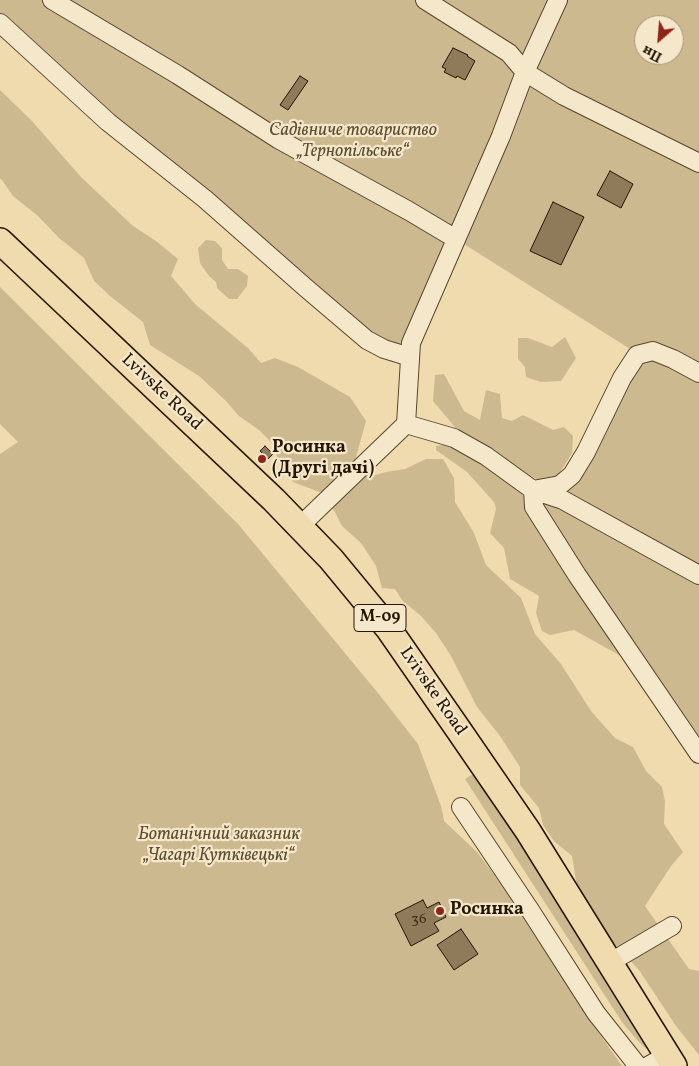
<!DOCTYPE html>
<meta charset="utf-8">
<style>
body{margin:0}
#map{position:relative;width:699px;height:1066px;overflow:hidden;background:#f0dbae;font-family:Vollkorn,serif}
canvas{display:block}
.north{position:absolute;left:634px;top:15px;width:50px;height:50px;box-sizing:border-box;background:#f5e8ca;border:1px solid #a29379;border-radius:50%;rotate:207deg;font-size:14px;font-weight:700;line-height:20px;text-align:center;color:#251400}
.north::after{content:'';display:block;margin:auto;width:18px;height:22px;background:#8f2418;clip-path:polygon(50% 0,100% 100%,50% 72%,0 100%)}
</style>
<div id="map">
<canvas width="699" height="1066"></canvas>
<div class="north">Пн</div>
</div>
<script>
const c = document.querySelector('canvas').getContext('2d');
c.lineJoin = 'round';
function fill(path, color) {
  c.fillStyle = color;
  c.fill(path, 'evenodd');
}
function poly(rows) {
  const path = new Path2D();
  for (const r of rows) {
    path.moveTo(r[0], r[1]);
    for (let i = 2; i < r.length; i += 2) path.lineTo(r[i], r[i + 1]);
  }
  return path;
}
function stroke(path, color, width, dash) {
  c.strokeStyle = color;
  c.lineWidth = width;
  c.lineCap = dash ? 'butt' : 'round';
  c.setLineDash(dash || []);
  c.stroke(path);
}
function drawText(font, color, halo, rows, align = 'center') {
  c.font = font + ' Vollkorn,serif';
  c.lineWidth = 4.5;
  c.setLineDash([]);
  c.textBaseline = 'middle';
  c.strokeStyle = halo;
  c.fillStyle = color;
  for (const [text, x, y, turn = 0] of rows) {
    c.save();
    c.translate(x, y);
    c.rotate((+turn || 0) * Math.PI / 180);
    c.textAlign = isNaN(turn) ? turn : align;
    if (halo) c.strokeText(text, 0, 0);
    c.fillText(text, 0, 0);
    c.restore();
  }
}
const green = poly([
 [0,0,699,0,699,754,534,507,560,485,638,354,456,239,410,357,384,349,0,23],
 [644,25,674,25,674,55,644,55],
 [0,90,32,121,80,176,133,226,156,241,178,259,171,276,196,305,248,348,261,363,275,358,298,367,350,397,366,421,356,457,363,474,372,476,386,472,405,469,426,459,443,459,454,478,455,502,474,533,486,565,521,598,535,634,561,664,591,711,615,738,633,747,646,771,662,787,665,801,664,824,683,852,671,866,645,906,689,969,699,971,699,1055,676,1026,639,970,620,950,592,916,577,887,572,856,554,841,543,825,539,808,520,785,520,767,500,736,477,707,451,656,436,633,421,616,402,600,395,589,382,588,376,566,361,543,342,526,335,512,322,493,293,482,278,461,273,444,259,430,239,416,225,400,199,376,150,345,143,322,110,296,94,281,84,258,59,238,38,216,13,196,2,180,0,179],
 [206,240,215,241,222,248,222,260,228,269,238,269,248,276,247,286,237,299,229,299,217,288,216,282,209,276,200,263,198,248],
 [0,287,238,524,378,693,418,744,441,806,444,821,477,852,517,905,553,955,584,1012,622,1066,0,1066,0,454,18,442,0,424],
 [565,337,576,358,561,381,541,382,526,377,525,367,518,359,518,338,528,338,552,347],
 [444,374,464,411,480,420,486,390,500,394,502,418,512,421,523,415,553,430,564,427,573,436,572,453,559,474,548,482,536,479,459,432,433,401,435,375],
 [457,443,476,461,516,484,564,565,621,648,619,655,574,630,550,635,542,631,536,613,539,596,510,579,504,548,490,533,496,509,494,502,467,472,436,450,436,446],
 [475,773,648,1033,652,1047,648,1049,644,1047,638,1041,622,1022,465,779]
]);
const building = poly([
 [453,48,468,55,467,56,475,61,465,80,457,76,456,78,444,72,446,69,442,67,453,48],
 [300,76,308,81,288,110,280,105,300,76],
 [610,171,633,184,621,208,597,195,610,171],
 [553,202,584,217,561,265,530,251,553,202],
 [265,446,273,454,268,459,260,451,265,446],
 [423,900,427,908,439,902,446,917,434,923,439,931,411,946,395,914,423,900],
 [461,929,478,954,454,970,437,945,461,929]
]);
const minor = poly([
 [52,0,178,75,278,139,409,211,456,239],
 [425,0,509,53,525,72,564,96,699,163],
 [0,23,108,122,205,199,306,288,367,340,384,349,410,357],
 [406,424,454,438,486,456,533,490,534,507,577,575,699,754],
 [533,490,560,485,572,475,586,452,622,378,637,355,653,351,673,359,699,373],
 [536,491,563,500,699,575],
 [300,526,406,424,411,343,501,136,525,72,558,0],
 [461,807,530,910,596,1013,638,1066],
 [609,963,672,926],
 [648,1066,667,1055]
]);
const highway = poly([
 [0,241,274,500,331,559,364,599,388,628,458,729,528,831,674,1066]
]);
const markers = [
 [262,459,5,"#8f2418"],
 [440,911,5,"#8f2418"]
];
const numberNames = [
 ["36",419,920]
];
const shields = [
 [380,618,52]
];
const shieldNames = [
 ["М-09",380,618]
];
const parkNames = [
 ["Садівниче товариство",353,132],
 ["„Тернопільське“",353,153],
 ["Ботанічний заказник",219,836],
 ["„Чагарі Кутківецькі“",219,857]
];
const streetNames = [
 ["Lvivske Road",161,393,43],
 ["Lvivske Road",432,692,55]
];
const poiNames = [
 ["Росинка",272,449],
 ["(Другі дачі)",272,470],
 ["Росинка",450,911]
];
fill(green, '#cdb990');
fill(building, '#8f7b5a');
stroke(building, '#251400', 1);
stroke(minor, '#58462c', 20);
stroke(highway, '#251400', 28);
stroke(minor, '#f5e8ca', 18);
stroke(highway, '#f0dbae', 25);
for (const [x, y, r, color] of markers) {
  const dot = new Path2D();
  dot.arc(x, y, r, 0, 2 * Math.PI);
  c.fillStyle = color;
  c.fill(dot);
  stroke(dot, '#f5e8ca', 2);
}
drawText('15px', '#402e16', null, numberNames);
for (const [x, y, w] of shields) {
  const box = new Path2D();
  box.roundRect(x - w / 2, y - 13.5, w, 27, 4);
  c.fillStyle = '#f5e8ca';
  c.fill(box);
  stroke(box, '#251400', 1);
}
drawText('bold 16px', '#251400', null, shieldNames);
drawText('italic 18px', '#604e32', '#f5e8ca', parkNames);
drawText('18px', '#251400', '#f5e8ca', streetNames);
drawText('bold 18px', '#251400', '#f5e8ca', poiNames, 'left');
</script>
